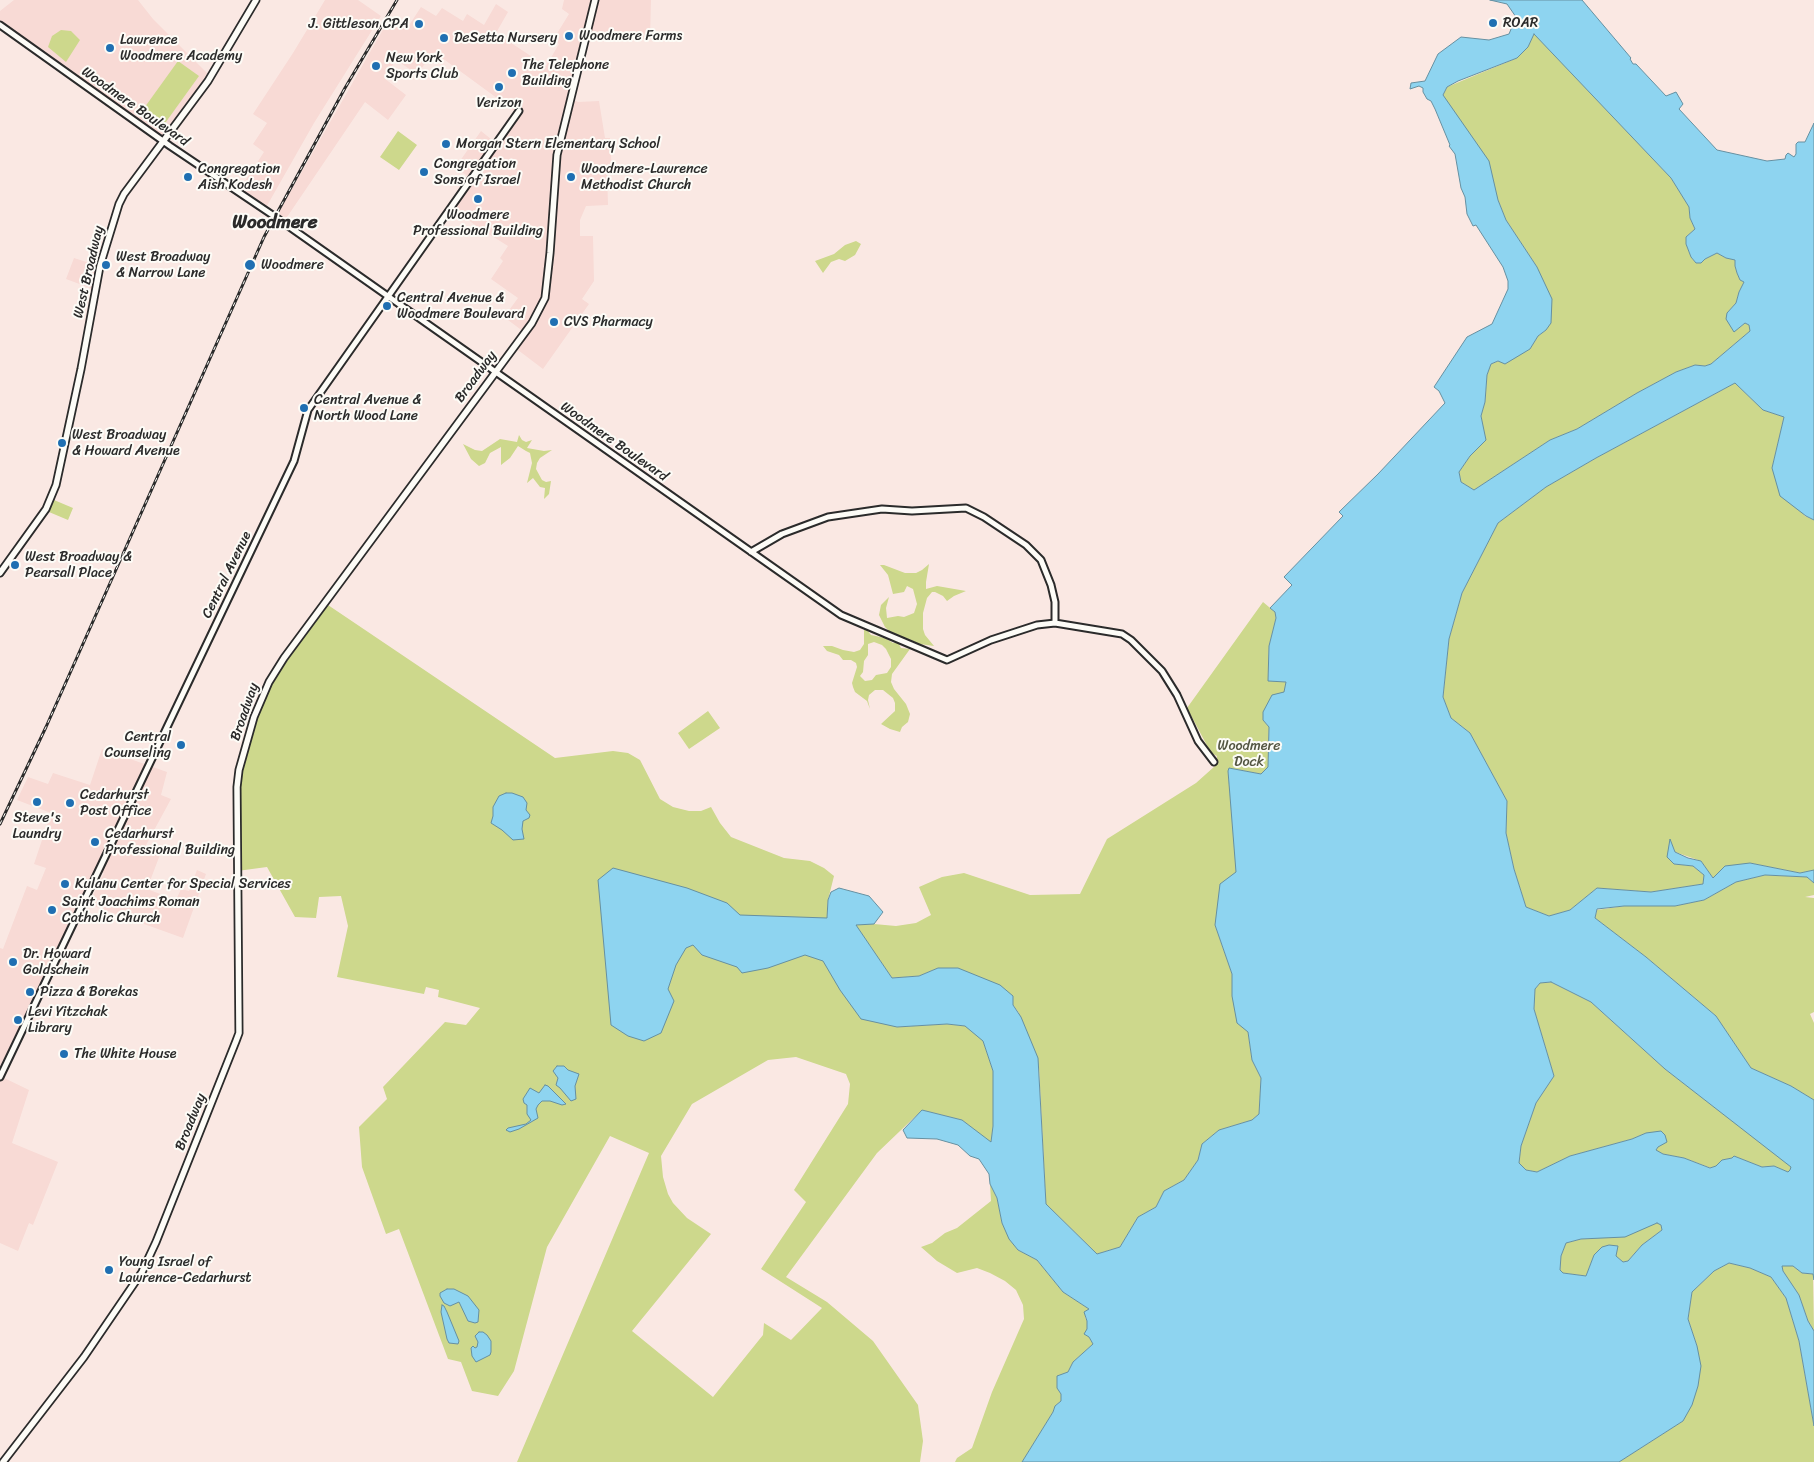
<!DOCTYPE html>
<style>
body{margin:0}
canvas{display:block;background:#fae8e3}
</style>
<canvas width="1814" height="1462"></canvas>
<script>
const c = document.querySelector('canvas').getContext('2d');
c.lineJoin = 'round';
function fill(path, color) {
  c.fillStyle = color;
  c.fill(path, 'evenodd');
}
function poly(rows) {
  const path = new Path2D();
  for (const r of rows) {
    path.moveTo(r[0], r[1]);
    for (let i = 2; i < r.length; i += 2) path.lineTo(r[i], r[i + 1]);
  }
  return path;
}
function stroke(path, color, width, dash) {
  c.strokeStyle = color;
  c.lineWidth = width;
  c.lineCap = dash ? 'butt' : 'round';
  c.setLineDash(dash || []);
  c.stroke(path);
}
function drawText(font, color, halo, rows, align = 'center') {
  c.font = font + ' Sriracha,sans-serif';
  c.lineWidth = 4;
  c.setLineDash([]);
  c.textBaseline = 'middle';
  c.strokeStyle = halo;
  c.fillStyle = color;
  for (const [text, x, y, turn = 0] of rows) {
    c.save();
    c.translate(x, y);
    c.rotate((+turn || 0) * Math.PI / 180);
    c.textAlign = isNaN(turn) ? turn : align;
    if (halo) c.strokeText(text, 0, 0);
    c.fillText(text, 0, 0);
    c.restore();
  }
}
const built = poly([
 [14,0,138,0,153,19,208,74,163,136,0,22,0,11],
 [325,0,358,0,381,16,314,123,264,211,238,192,264,152,253,144,267,123,253,114,293,53],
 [564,0,651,0,650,39,610,40,590,37,574,100,578,102,599,101,605,138,610,138,612,171,607,172,608,205,586,206,580,220,580,236,593,236,594,281,582,299,589,304,543,369,514,347,524,332,504,317,518,298,491,279,503,261,500,258,508,246,479,228,451,207,471,178,455,168,481,131,496,143,516,112,434,52,417,74,396,60,384,78,406,95,388,120,365,102,283,223,276,217,389,19,406,30,421,7,436,16,442,8,463,21,467,14,484,25,496,4,508,12,496,33,546,66,559,44,553,40,569,14,562,9],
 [74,258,99,266,93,289,66,279],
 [102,749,167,772,161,795,171,799,145,847,161,852,147,889,176,900,181,889,189,891,197,870,206,874,183,938,91,905,90,902,104,873,97,871,0,1076,0,948,3,949,27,886,37,890,46,868,34,864,51,813,17,800,28,777,48,784,53,773,90,785],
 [0,1076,29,1090,12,1143,58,1162,33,1225,29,1223,18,1251,0,1243]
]);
const green = poly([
 [61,30,71,31,80,40,66,62,48,47,52,36],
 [1534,33,1671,178,1689,206,1690,218,1695,229,1686,237,1686,244,1691,257,1696,263,1701,263,1705,259,1717,253,1726,258,1736,260,1735,266,1737,273,1740,280,1744,282,1739,292,1736,303,1727,313,1738,329,1745,323,1749,325,1750,331,1711,364,1705,366,1695,365,1676,372,1637,393,1577,429,1550,440,1474,490,1461,482,1459,472,1470,456,1485,440,1481,416,1485,402,1487,375,1491,364,1530,349,1538,336,1546,330,1537,267,1506,220,1498,200,1443,95,1447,87,1517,58,1528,47],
 [178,61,199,76,163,126,142,111],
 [398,131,417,145,399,170,380,157],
 [856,241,861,244,855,255,845,261,839,259,831,262,823,273,815,261,834,254,845,245],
 [1735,383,1763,410,1784,417,1772,468,1805,516,1814,520,1814,870,1800,873,1750,863,1713,878,1701,861,1675,852,1670,840,1674,864,1693,866,1704,875,1703,884,1651,892,1597,888,1570,910,1549,916,1526,907,1514,869,1506,833,1507,801,1470,733,1451,718,1443,697,1449,639,1462,593,1498,523,1546,487,1596,458],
 [519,435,522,440,526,442,532,440,527,448,544,451,552,450,540,458,537,463,536,469,542,480,546,482,551,481,549,494,544,499,545,488,540,487,533,478,527,483,532,463,530,453,526,451,518,446,510,458,501,465,501,447,490,453,485,463,479,466,471,459,463,444,475,450,482,451,500,439,517,442],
 [54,500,73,508,68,520,49,512],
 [929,564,926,582,926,589,937,586,966,591,954,596,947,601,943,596,935,592,932,592,927,598,923,613,923,629,925,635,934,646,920,644,889,631,885,627,879,615,881,605,889,597,886,608,887,618,898,616,904,617,914,613,917,604,913,589,907,586,904,592,893,594,888,575,880,565,884,565,905,573,916,573,922,570],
 [1263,602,1275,612,1276,618,1269,646,1268,680,1286,682,1285,692,1263,720,1269,727,1268,767,1261,774,1229,768,1228,771,1237,872,1215,925,1232,974,1232,996,1248,1032,1252,1060,1261,1078,1259,1114,1252,1120,1219,1130,1202,1144,1198,1160,1184,1180,1164,1191,1156,1207,1138,1217,1120,1247,1097,1254,1046,1204,1039,1068,1021,1017,983,1041,993,1071,993,1126,991,1143,962,1120,922,1110,877,1153,786,1277,827,1302,873,1341,918,1405,923,1441,920,1462,517,1462,649,1153,610,1136,547,1247,514,1371,498,1396,472,1391,461,1362,448,1359,399,1229,386,1234,362,1167,359,1127,387,1099,383,1087,445,1022,466,1025,480,1008,438,997,439,990,426,987,424,994,337,977,348,926,341,896,319,897,316,918,295,917,267,867,237,871,237,787,252,728,270,684,328,605,555,758,613,751,628,753,640,760,660,799,673,807,689,811,701,811,711,807,720,823,731,837,784,858,810,861,824,868,834,876,828,900,827,918,897,1027,947,1024,965,1026,1019,1013,1013,1005,938,968,919,976,892,978,855,924,874,924,896,926,916,923,931,915,919,887,942,877,964,873,1030,895,1080,894,1107,839,1196,783,1215,766,1217,756,1211,753,1187,708],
 [796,1057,846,1074,850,1084,848,1104,794,1190,806,1202,761,1269,822,1308,791,1340,764,1323,763,1335,713,1397,632,1331,711,1234,687,1218,673,1203,668,1194,663,1177,661,1156,692,1104,768,1060],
 [864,630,867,630,871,635,885,638,893,643,898,642,901,648,910,649,892,674,891,682,894,689,906,704,910,714,908,722,902,727,900,732,890,729,881,724,895,711,895,703,893,698,883,690,875,690,869,695,868,700,870,709,867,701,855,692,853,687,852,683,857,667,856,663,851,660,843,660,839,655,827,651,823,646,832,646,843,650,854,652,860,650,864,644],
 [874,642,882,645,886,649,891,659,891,667,887,673,876,675,872,680,865,681,860,676,863,672,864,661,868,655,868,644],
 [708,711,720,728,689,749,678,733],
 [1765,875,1807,877,1814,883,1814,895,1805,897,1814,898,1814,1012,1810,1014,1814,1023,1814,1100,1791,1086,1751,1068,1716,1016,1646,957,1595,918,1597,910,1624,906,1675,906,1704,900,1736,882],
 [1551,982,1591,1002,1665,1069,1792,1167,1790,1170,1788,1172,1774,1166,1762,1167,1734,1156,1732,1158,1722,1160,1716,1166,1711,1168,1684,1158,1663,1154,1655,1151,1658,1147,1646,1133,1632,1139,1570,1156,1537,1172,1526,1170,1519,1163,1521,1146,1536,1103,1554,1076,1534,1009,1535,989,1540,983],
 [990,1184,997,1198,1002,1223,1018,1250,1037,1260,1063,1292,1089,1309,1085,1317,1087,1321,1087,1329,1089,1337,1093,1344,1073,1362,1068,1372,1057,1377,1057,1388,1061,1394,1061,1401,1055,1406,1053,1412,1022,1462,955,1462,957,1458,972,1448,992,1392,1024,1319,1023,1305,1016,1290,1005,1281,990,1273,977,1268,957,1273,937,1261,921,1247,932,1243,945,1233,957,1228,991,1201],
 [1658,1223,1661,1225,1662,1230,1642,1245,1628,1261,1623,1262,1616,1256,1594,1255,1586,1276,1563,1273,1560,1270,1561,1256,1566,1243,1581,1239,1596,1238],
 [1729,1263,1750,1268,1771,1277,1786,1298,1799,1341,1814,1426,1814,1462,1619,1462,1683,1421,1697,1346,1688,1319,1692,1292,1714,1271],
 [1781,1265,1793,1266,1802,1273,1813,1274,1814,1331,1808,1321,1799,1295,1783,1271]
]);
const water = poly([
 [1490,0,1582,0,1631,58,1630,59,1633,64,1636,64,1666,96,1676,92,1683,104,1679,109,1717,150,1767,161,1785,159,1786,155,1788,153,1794,157,1796,154,1796,144,1798,142,1805,142,1814,123,1814,520,1806,516,1780,496,1772,468,1784,417,1763,410,1735,383,1596,458,1546,487,1498,523,1462,593,1449,639,1443,697,1451,718,1470,733,1507,801,1506,833,1514,869,1526,907,1549,916,1570,910,1597,888,1651,892,1703,884,1704,875,1693,866,1674,864,1667,857,1670,839,1675,852,1688,858,1701,861,1713,878,1725,866,1750,863,1800,873,1814,870,1814,883,1807,877,1765,875,1736,882,1704,900,1675,906,1624,906,1597,909,1595,918,1646,957,1716,1016,1751,1068,1791,1086,1814,1100,1814,1280,1813,1274,1802,1273,1793,1266,1782,1266,1783,1271,1799,1295,1808,1321,1814,1331,1814,1426,1799,1341,1786,1298,1771,1277,1750,1268,1729,1263,1714,1271,1692,1292,1688,1319,1697,1346,1701,1366,1698,1386,1692,1405,1683,1421,1619,1462,1022,1462,1053,1412,1055,1406,1061,1401,1061,1394,1057,1388,1057,1376,1068,1372,1073,1362,1093,1344,1089,1337,1084,1334,1087,1329,1087,1321,1084,1312,1089,1309,1063,1292,1037,1260,1018,1250,1009,1239,1002,1223,997,1198,990,1184,989,1174,979,1159,970,1156,958,1145,937,1139,907,1138,903,1130,922,1110,962,1120,991,1142,993,1126,993,1071,983,1041,965,1026,947,1024,897,1027,861,1019,840,990,823,961,805,955,768,968,742,973,737,967,702,955,693,945,686,948,676,965,668,989,674,1001,661,1033,644,1041,628,1036,611,1025,598,880,613,868,687,888,727,903,740,915,827,918,828,900,831,892,839,888,869,896,883,912,874,924,856,925,892,978,919,976,938,968,958,968,1000,985,1013,996,1013,1005,1021,1017,1038,1058,1046,1204,1097,1254,1120,1247,1138,1217,1156,1207,1164,1191,1184,1180,1198,1160,1202,1144,1219,1130,1252,1120,1259,1114,1261,1078,1252,1060,1248,1032,1237,1023,1232,996,1232,974,1215,925,1220,884,1236,872,1228,771,1229,768,1261,774,1268,767,1269,727,1263,720,1263,712,1272,695,1284,692,1286,682,1268,681,1269,646,1276,618,1275,612,1270,608,1292,585,1284,577,1343,516,1339,512,1378,474,1445,403,1439,391,1434,387,1467,337,1492,324,1508,289,1508,281,1503,267,1476,225,1473,226,1467,214,1465,197,1461,188,1455,154,1449,146,1450,145,1435,109,1431,101,1427,99,1423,92,1423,88,1419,86,1410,89,1411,83,1425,81,1438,54,1461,37,1489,40,1509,34,1516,17,1507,4,1490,0],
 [1534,34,1671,178,1689,207,1690,218,1695,229,1686,237,1686,244,1691,257,1696,263,1701,263,1705,259,1717,253,1726,258,1735,260,1735,266,1737,273,1740,280,1744,282,1739,292,1736,303,1727,313,1726,319,1734,332,1745,323,1749,325,1750,331,1711,364,1705,366,1695,365,1676,372,1637,393,1577,429,1550,440,1474,490,1461,482,1459,472,1470,456,1486,440,1481,416,1485,402,1487,375,1491,364,1498,361,1505,364,1530,349,1538,336,1546,330,1551,323,1552,299,1537,267,1506,220,1498,200,1489,161,1443,95,1447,87,1458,81,1517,58,1528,47,1534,34],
 [1551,982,1591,1002,1665,1069,1791,1167,1790,1170,1788,1172,1774,1166,1762,1167,1734,1156,1732,1158,1722,1160,1716,1166,1710,1168,1684,1158,1663,1154,1656,1150,1658,1147,1667,1142,1665,1135,1661,1131,1646,1133,1632,1139,1570,1156,1537,1172,1526,1170,1519,1163,1521,1146,1536,1103,1554,1076,1534,1009,1535,989,1540,983,1551,982],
 [1657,1223,1661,1225,1662,1230,1642,1245,1628,1261,1623,1262,1616,1256,1618,1246,1609,1245,1602,1247,1594,1255,1586,1276,1563,1273,1560,1270,1561,1256,1566,1243,1581,1239,1625,1237,1657,1223],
 [506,793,512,793,523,797,527,803,526,810,530,815,529,818,523,821,522,829,524,839,513,840,502,830,491,823,493,816,493,807,499,796,506,793],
 [557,1066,564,1066,568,1070,579,1074,575,1086,576,1099,571,1101,560,1088,556,1085,558,1078,553,1071,557,1066],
 [545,1085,548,1086,566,1104,562,1105,550,1101,542,1101,538,1105,536,1109,538,1118,519,1129,510,1132,506,1130,508,1128,526,1124,531,1120,527,1114,527,1105,524,1103,523,1099,530,1088,539,1093,545,1085],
 [447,1289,454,1289,468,1296,479,1310,478,1322,475,1323,468,1321,459,1302,450,1306,444,1303,440,1296,440,1293,447,1289],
 [442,1305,444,1306,447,1312,459,1341,458,1344,449,1343,447,1339,441,1312,442,1305],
 [479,1332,483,1332,487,1335,491,1341,491,1352,490,1355,476,1362,472,1356,471,1348,473,1346,475,1348,477,1347,478,1342,475,1336,479,1332]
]);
const tertiary = poly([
 [0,25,170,146,274,216,841,615,947,660,991,640,1037,625,1055,623,1122,634,1131,640,1162,671,1177,695,1198,741,1214,762],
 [751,552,782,534,828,517,882,509,912,511,966,508,984,517,1026,545,1041,560,1051,585,1055,602,1055,623],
 [0,1077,294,461,308,410,519,111]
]);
const secondary = poly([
 [0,573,46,509,56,485,81,369,100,266,119,204,124,194,208,81,256,0],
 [3,1462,84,1357,142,1272,156,1242,236,1041,239,1033,237,787,239,770,254,717,269,682,284,658,532,323,545,298,550,253,557,155,595,0]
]);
const rail = poly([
 [0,824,46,727,264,237,345,88,397,0]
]);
const markers = [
 [1493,23,5,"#1f6fb2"],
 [419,24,5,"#1f6fb2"],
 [569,36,5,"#1f6fb2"],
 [444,38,5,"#1f6fb2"],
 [110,48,5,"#1f6fb2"],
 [376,66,5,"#1f6fb2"],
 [512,73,5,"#1f6fb2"],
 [499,87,5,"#1f6fb2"],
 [446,144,5,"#1f6fb2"],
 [424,172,5,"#1f6fb2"],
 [188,177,5,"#1f6fb2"],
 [571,177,5,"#1f6fb2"],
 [478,199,5,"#1f6fb2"],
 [106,265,5,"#1f6fb2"],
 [250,265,6,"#1f6fb2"],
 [387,306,5,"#1f6fb2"],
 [554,322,5,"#1f6fb2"],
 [304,408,5,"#1f6fb2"],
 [62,443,5,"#1f6fb2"],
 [15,565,5,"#1f6fb2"],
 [181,745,5,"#1f6fb2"],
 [37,802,5,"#1f6fb2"],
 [70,803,5,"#1f6fb2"],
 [95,842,5,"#1f6fb2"],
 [65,884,5,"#1f6fb2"],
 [52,910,5,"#1f6fb2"],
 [13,962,5,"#1f6fb2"],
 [30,992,5,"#1f6fb2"],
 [18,1020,5,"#1f6fb2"],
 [64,1054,5,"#1f6fb2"],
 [109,1270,5,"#1f6fb2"]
];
const poiNames = [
 ["ROAR",1503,23],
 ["J. Gittleson CPA",409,24,"right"],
 ["Woodmere Farms",579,36],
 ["DeSetta Nursery",454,38],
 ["Lawrence",120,40],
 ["Woodmere Academy",120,56],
 ["New York",386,58],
 ["Sports Club",386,74],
 ["The Telephone",522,65],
 ["Building",522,81],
 ["Verizon",499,103,"center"],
 ["Morgan Stern Elementary School",456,144],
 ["Congregation",434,164],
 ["Sons of Israel",434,180],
 ["Congregation",198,169],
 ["Aish Kodesh",198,185],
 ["Woodmere-Lawrence",581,169],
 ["Methodist Church",581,185],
 ["Woodmere",478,215,"center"],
 ["Professional Building",478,231,"center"],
 ["West Broadway",116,257],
 ["& Narrow Lane",116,273],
 ["Woodmere",261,265],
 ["Central Avenue &",397,298],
 ["Woodmere Boulevard",397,314],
 ["CVS Pharmacy",564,322],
 ["Central Avenue &",314,400],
 ["North Wood Lane",314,416],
 ["West Broadway",72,435],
 ["& Howard Avenue",72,451],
 ["West Broadway &",25,557],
 ["Pearsall Place",25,573],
 ["Central",171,737,"right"],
 ["Counseling",171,753,"right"],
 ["Cedarhurst",80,795],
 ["Post Office",80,811],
 ["Steve's",37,818,"center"],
 ["Laundry",37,834,"center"],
 ["Cedarhurst",105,834],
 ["Professional Building",105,850],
 ["Kulanu Center for Special Services",75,884],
 ["Saint Joachims Roman",62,902],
 ["Catholic Church",62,918],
 ["Dr. Howard",23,954],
 ["Goldschein",23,970],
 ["Pizza & Borekas",40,992],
 ["Levi Yitzchak",28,1012],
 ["Library",28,1028],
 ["The White House",74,1054],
 ["Young Israel of",119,1262],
 ["Lawrence-Cedarhurst",119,1278]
];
const streetNames = [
 ["Woodmere Boulevard",135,107,35],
 ["West Broadway",89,272,-77],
 ["Broadway",476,377,-54],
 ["Woodmere Boulevard",614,442,35],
 ["Central Avenue",227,575,-64],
 ["Broadway",245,712,-71],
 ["Broadway",191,1122,-68]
];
const parkNames = [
 ["Woodmere",1249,746],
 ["Dock",1249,762]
];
const districtNames = [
 ["Woodmere",275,223]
];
fill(built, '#f8dad5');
fill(green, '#cdd88c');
fill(water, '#8ed4f0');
stroke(water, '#6690a1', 1);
stroke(tertiary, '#2b2b2b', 9);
stroke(secondary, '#2b2b2b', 9);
stroke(tertiary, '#fdfcf7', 5);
stroke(secondary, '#fdfcf7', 5.5);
stroke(rail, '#2b2b2b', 3);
stroke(rail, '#fdfcf7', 1, [4]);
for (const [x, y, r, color] of markers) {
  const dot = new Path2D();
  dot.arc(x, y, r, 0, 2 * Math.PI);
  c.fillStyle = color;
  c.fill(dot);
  stroke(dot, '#fdfcf7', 2);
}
drawText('14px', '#2b2b2b', '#fdfcf7', poiNames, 'left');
drawText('14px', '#2b2b2b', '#fdfcf7', streetNames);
drawText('14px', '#545643', '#fdfcf7', parkNames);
drawText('bold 19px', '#2b2b2b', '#fdfcf7', districtNames);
</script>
